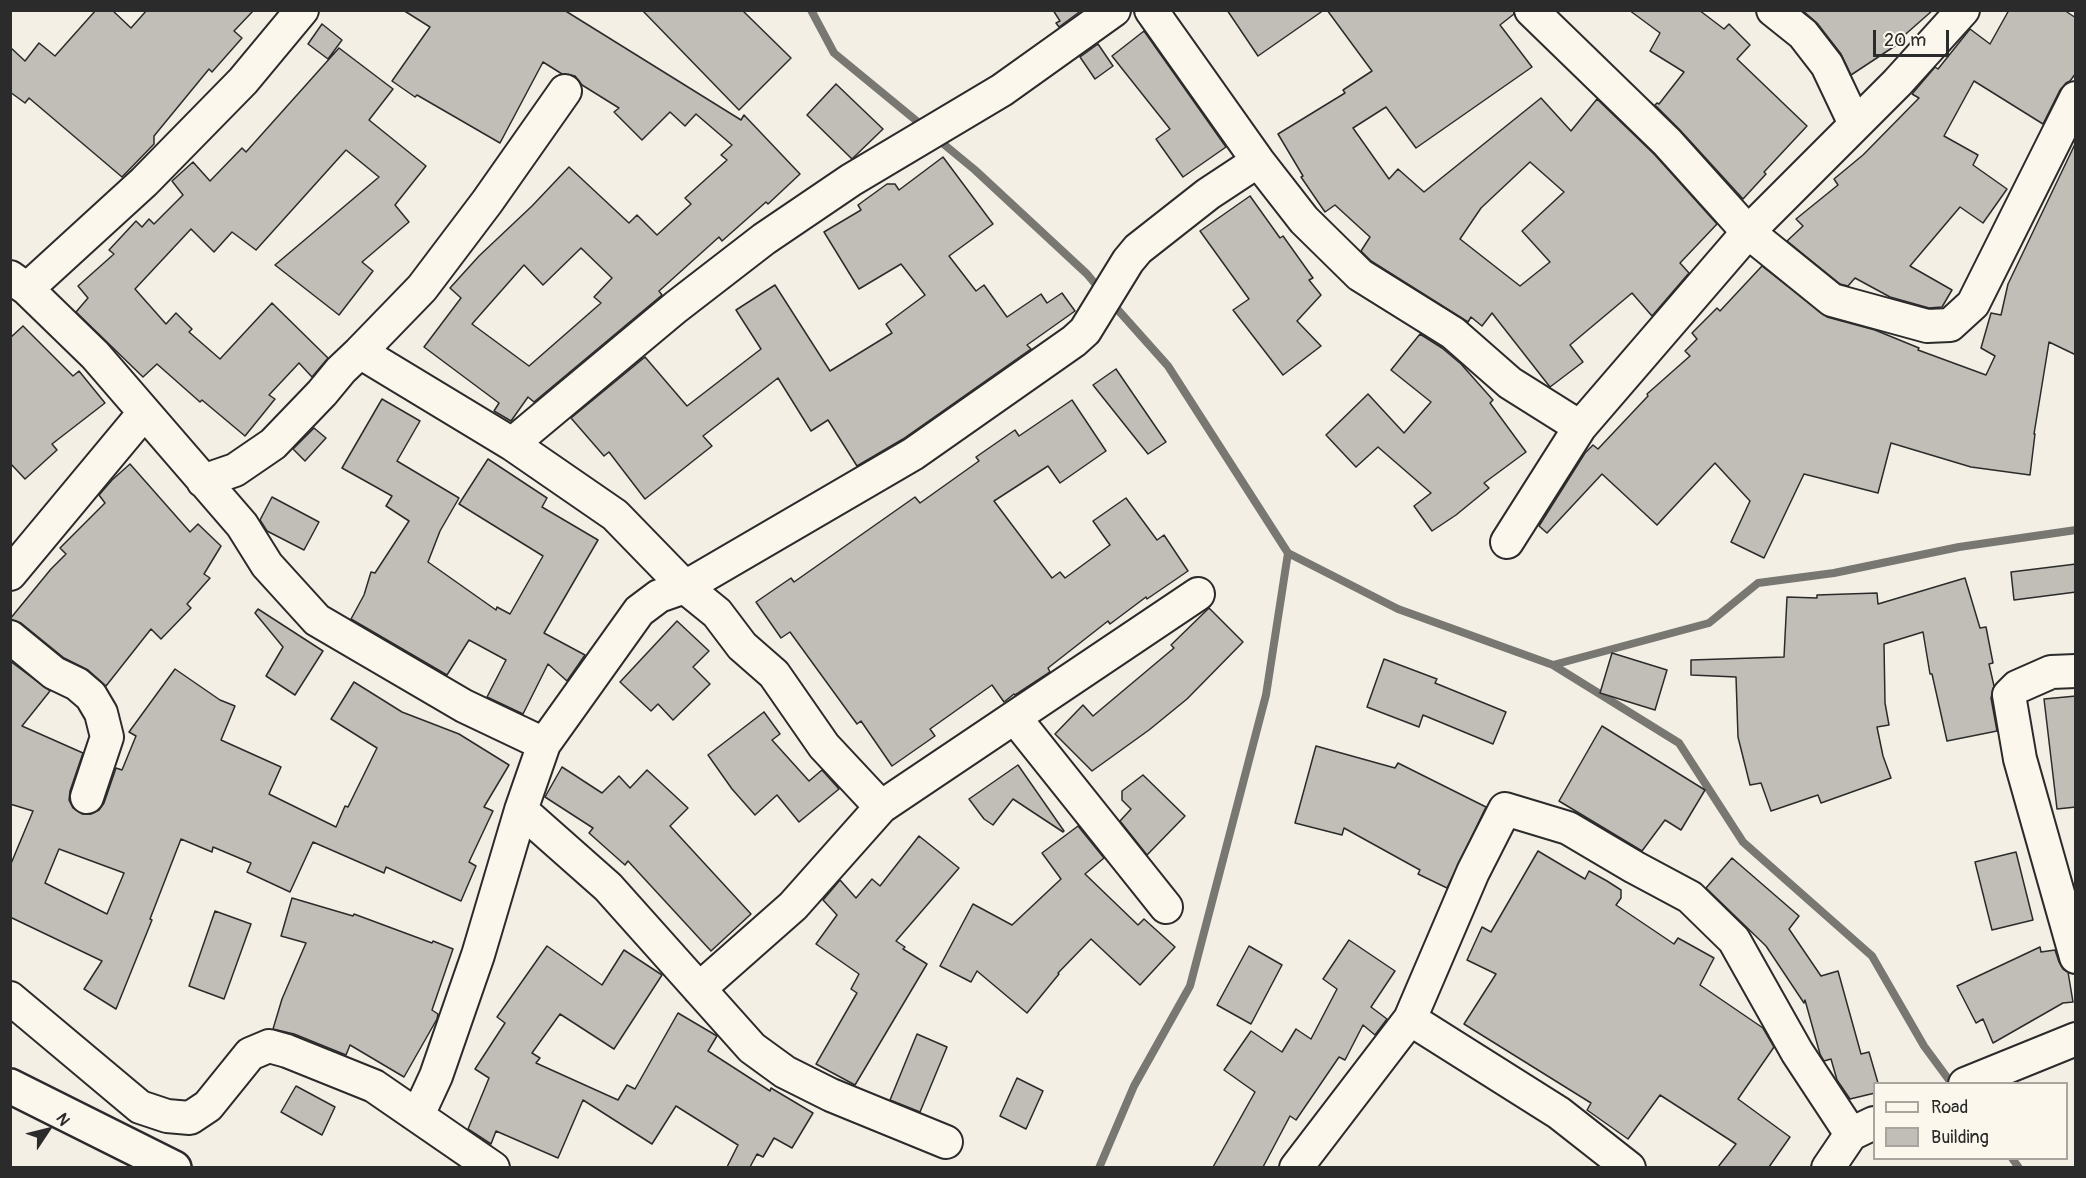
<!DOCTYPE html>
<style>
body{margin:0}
#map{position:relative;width:2086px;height:1178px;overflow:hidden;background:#f3efe4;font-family:Pangolin,sans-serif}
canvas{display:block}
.frame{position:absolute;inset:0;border:12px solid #2b2b2b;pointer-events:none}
.legend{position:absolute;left:1873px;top:1082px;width:195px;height:78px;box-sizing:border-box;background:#fbf7ec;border:2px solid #a8a59f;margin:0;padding:8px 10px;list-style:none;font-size:18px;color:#2b2b2b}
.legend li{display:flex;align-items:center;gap:12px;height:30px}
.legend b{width:30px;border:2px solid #a8a59f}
.north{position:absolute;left:18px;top:1100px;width:60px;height:60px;-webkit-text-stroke:4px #fbf7ec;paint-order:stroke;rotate:55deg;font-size:16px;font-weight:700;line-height:24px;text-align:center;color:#2b2b2b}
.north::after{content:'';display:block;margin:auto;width:21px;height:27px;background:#2b2b2b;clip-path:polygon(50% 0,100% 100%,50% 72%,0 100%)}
.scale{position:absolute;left:1873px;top:30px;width:76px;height:27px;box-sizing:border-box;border:3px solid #2b2b2b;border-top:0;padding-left:8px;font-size:18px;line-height:21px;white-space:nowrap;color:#2b2b2b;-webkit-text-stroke:4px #fbf7ec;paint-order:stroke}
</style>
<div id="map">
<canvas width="2086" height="1178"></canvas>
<div class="frame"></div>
<ul class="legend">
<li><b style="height:8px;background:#fbf7ec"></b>Road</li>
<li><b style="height:16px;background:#c0beb6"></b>Building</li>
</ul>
<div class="north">N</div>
<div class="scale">20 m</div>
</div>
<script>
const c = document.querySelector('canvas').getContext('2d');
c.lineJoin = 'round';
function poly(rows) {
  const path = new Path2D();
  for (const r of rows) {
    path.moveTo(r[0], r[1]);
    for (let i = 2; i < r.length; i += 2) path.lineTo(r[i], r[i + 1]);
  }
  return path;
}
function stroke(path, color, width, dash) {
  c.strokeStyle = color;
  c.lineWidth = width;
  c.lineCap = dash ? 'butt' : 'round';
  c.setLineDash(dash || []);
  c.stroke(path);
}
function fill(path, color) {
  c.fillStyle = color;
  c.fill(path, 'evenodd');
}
const stream = poly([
 [811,10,834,53,924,127],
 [935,137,975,170,1087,274,1102,292],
 [1110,301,1168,366,1288,553,1398,609,1553,665,1679,743,1743,842,1872,956,1924,1046,1952,1084],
 [1553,665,1709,623,1758,583,1834,573,1959,547,2076,530],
 [2012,1158,2019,1168],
 [1099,1168,1134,1086,1190,986,1266,695,1288,553]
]);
const building = poly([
 [96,10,112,10,131,28,147,10,254,10,234,31,242,38,212,72,209,69,154,136,154,144,122,177,29,98,25,103,10,92,10,47,25,61,39,43,55,56,96,10],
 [403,10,564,10,741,120,744,115,800,174,768,204,766,202,722,241,719,237,659,291,662,295,534,402,528,397,511,421,494,411,499,403,424,347,461,298,450,288,479,256,532,206,569,167,629,223,637,215,657,235,691,204,685,198,727,160,721,155,732,145,696,114,685,126,670,112,642,140,614,112,619,108,582,85,575,76,562,74,543,62,500,143,417,95,415,97,392,81,430,27,403,10],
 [581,248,612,278,594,297,601,303,529,366,472,324,524,265,543,285,581,248],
 [642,10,742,10,791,58,739,110,642,10],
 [1053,10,1082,10,1059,27,1056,23,1060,21,1053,10],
 [1227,10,1324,10,1258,56,1227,10],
 [1327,10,1514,10,1514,14,1500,25,1532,67,1416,148,1386,107,1353,128,1389,179,1398,169,1424,192,1541,98,1571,131,1597,99,1654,154,1717,224,1680,263,1689,273,1652,316,1632,293,1570,345,1583,362,1550,387,1492,313,1482,326,1471,317,1468,322,1371,261,1361,251,1370,237,1335,205,1325,212,1301,177,1303,176,1278,134,1345,93,1343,90,1372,71,1327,10],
 [1530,162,1564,192,1522,231,1550,262,1520,286,1460,239,1481,208,1530,162],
 [1629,10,1699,10,1724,29,1729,24,1750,45,1737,59,1807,126,1764,172,1766,174,1743,199,1680,130,1655,105,1657,103,1659,104,1684,72,1650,51,1660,33,1629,10],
 [1802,10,1933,10,1899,40,1901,42,1851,75,1841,54,1817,23,1802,10],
 [2009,10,2064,10,2076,18,2076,73,2070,81,2066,83,2060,90,2043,124,1974,81,1944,136,1978,155,1973,165,2007,189,1983,223,1960,207,1910,266,1952,290,1942,307,1929,308,1890,297,1855,278,1848,286,1840,284,1787,241,1803,226,1796,219,1838,185,1834,179,1863,155,1919,98,1912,94,1935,67,1938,69,1970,29,1990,44,2009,10],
 [322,24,342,40,328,59,308,44,322,24],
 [1144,31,1226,147,1183,177,1156,139,1170,129,1112,56,1144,31],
 [1098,44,1113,66,1095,79,1080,57,1098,44],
 [339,48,393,89,369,120,426,166,395,205,409,222,362,262,373,271,339,315,275,265,379,177,346,150,256,250,232,232,214,252,191,229,135,289,166,324,176,313,192,329,189,332,220,359,272,303,328,358,312,377,299,363,269,395,275,399,245,436,202,400,200,402,157,364,143,377,76,312,88,298,78,286,114,254,109,250,136,221,142,227,149,219,154,224,183,195,172,181,193,162,210,181,242,148,246,152,339,48],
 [836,84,883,129,852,159,807,115,836,84],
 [2076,142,2076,355,2049,342,2034,434,2035,434,2030,475,1971,467,1891,443,1878,493,1804,474,1764,558,1731,542,1750,501,1715,463,1657,525,1602,474,1547,533,1539,526,1585,453,1593,445,1598,449,1648,396,1647,394,1690,356,1685,351,1697,339,1692,333,1717,308,1720,311,1762,266,1827,317,1875,330,1919,348,1918,350,1986,375,1995,356,1981,348,1991,313,2001,315,2008,284,2076,142],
 [943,157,993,224,949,256,976,291,984,285,1007,317,1041,294,1047,303,1062,293,1075,311,1027,345,1031,349,903,439,857,466,828,420,811,431,778,378,703,436,712,446,645,499,609,452,604,456,571,418,645,357,687,406,761,349,736,310,775,285,830,371,892,333,886,324,925,295,901,264,859,289,824,232,861,210,858,205,887,184,895,184,899,190,943,157],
 [1250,196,1280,238,1283,236,1313,278,1309,280,1321,295,1297,321,1321,346,1283,375,1233,310,1249,299,1200,231,1250,196],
 [23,326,73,376,79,371,105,403,52,444,57,450,25,479,10,463,10,338,23,326],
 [1420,334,1442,348,1461,364,1493,400,1490,403,1526,452,1484,483,1489,488,1456,515,1432,531,1414,506,1431,493,1378,447,1356,467,1326,435,1368,394,1404,433,1431,402,1391,370,1420,334],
 [1116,369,1166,442,1148,454,1093,385,1116,369],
 [382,399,420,421,397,461,459,498,440,531,428,562,496,610,497,607,510,614,543,556,459,504,488,459,547,498,542,507,598,540,544,633,585,655,567,681,548,664,523,714,487,697,506,660,469,640,447,675,351,619,364,595,371,572,375,573,409,521,386,506,392,496,342,468,382,399],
 [1072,400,1106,451,1060,483,1048,466,994,501,1052,578,1060,572,1065,578,1110,545,1093,521,1126,498,1157,540,1164,535,1188,571,1147,599,1146,597,1110,624,1108,621,1048,668,1050,672,1015,695,1014,694,1004,702,992,685,930,729,935,736,892,766,861,721,857,724,790,632,781,638,756,602,791,578,794,582,915,497,920,503,979,461,976,457,1015,430,1019,436,1072,400],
 [314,428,326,438,305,461,293,449,314,428],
 [130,464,190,532,198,524,221,546,204,574,210,578,187,604,191,608,161,639,151,629,106,686,88,670,64,658,21,623,10,619,51,569,66,554,60,548,105,503,99,495,112,480,130,464],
 [272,497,319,522,304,550,267,531,260,520,272,497],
 [2076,564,2076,592,2014,600,2011,572,2076,564],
 [1965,578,1980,628,1986,627,1993,663,1989,664,1994,686,1991,698,1997,731,1947,741,1932,674,1930,674,1923,632,1884,644,1885,703,1889,725,1877,727,1883,756,1891,778,1821,803,1818,795,1771,811,1761,783,1750,785,1738,737,1736,677,1691,675,1691,660,1784,657,1787,597,1817,598,1817,595,1877,593,1878,604,1965,578],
 [1209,608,1243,642,1187,699,1149,730,1092,771,1055,734,1083,705,1093,716,1174,648,1171,645,1209,608],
 [258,609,323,651,295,695,266,676,283,647,255,613,258,609],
 [677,621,709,651,693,667,710,684,673,720,658,704,651,711,620,682,677,621],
 [1612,653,1667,670,1655,710,1600,693,1612,653],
 [1384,659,1437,679,1435,683,1506,712,1493,744,1423,715,1419,727,1367,707,1384,659],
 [10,661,50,691,22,726,83,753,70,791,69,800,73,808,82,814,91,814,99,810,104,803,116,768,122,770,136,736,129,732,175,669,220,700,235,706,221,740,281,767,269,794,336,827,345,806,348,807,377,748,331,719,354,682,402,712,459,734,509,765,484,807,493,811,469,862,476,866,461,901,386,867,384,873,313,842,290,892,247,872,251,863,213,847,212,852,181,839,150,919,152,920,116,1009,84,989,102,961,10,917,10,866,33,811,10,804,10,661],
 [59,849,124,873,107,914,45,883,59,849],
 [2076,696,2076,807,2057,809,2044,699,2076,696],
 [764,712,780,734,772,740,809,781,822,770,839,789,799,822,777,795,755,815,732,789,708,755,764,712],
 [1602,726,1705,790,1681,830,1665,820,1642,851,1559,801,1602,726],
 [1316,746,1395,768,1398,763,1486,807,1447,888,1418,874,1420,870,1344,828,1342,835,1295,823,1316,746],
 [1018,765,1064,831,1063,832,1013,799,993,825,984,819,969,799,1018,765],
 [562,767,602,793,619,776,630,788,647,770,688,808,670,826,751,914,711,951,628,861,625,865,589,833,593,828,545,797,562,767],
 [1143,775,1185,816,1147,855,1120,821,1131,809,1122,800,1122,791,1143,775],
 [1078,826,1104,858,1085,874,1138,925,1144,919,1175,947,1140,985,1091,939,1058,973,1059,974,1027,1013,977,971,971,982,940,966,973,904,1012,925,1061,879,1042,853,1078,826],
 [919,836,959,868,896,941,905,947,903,949,927,964,855,1085,816,1064,857,993,851,989,859,974,816,944,837,915,823,900,840,880,856,898,872,879,880,886,919,836],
 [1538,851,1585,879,1589,871,1607,881,1621,890,1621,898,1616,905,1674,944,1678,938,1714,958,1700,985,1763,1028,1774,1047,1738,1099,1790,1137,1769,1167,1718,1167,1736,1144,1660,1095,1628,1139,1587,1110,1591,1103,1464,1024,1496,974,1467,960,1482,927,1491,932,1538,851],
 [2016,852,2033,920,1992,930,1975,862,2016,852],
 [1732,858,1799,916,1789,929,1821,976,1838,971,1861,1054,1869,1052,1878,1083,1875,1083,1875,1093,1850,1099,1837,1080,1831,1059,1824,1061,1820,1054,1805,1000,1804,1003,1766,946,1706,888,1732,858],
 [292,898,353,916,354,914,432,943,433,941,453,949,432,1010,438,1014,437,1019,404,1077,350,1045,346,1055,294,1034,273,1029,282,999,306,943,281,936,292,898],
 [215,911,251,924,224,999,189,986,215,911],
 [1349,940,1395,971,1371,1007,1387,1019,1375,1035,1363,1025,1345,1060,1339,1057,1296,1120,1290,1116,1263,1167,1213,1167,1255,1092,1224,1070,1251,1031,1282,1052,1296,1029,1311,1039,1337,989,1323,979,1349,940],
 [547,946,602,985,624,950,662,975,614,1049,560,1014,532,1053,540,1058,536,1063,618,1100,627,1085,635,1089,678,1013,717,1036,708,1051,770,1091,771,1088,813,1113,792,1148,774,1138,763,1157,757,1154,750,1167,727,1167,738,1145,676,1106,652,1144,583,1100,558,1158,496,1131,491,1144,468,1129,489,1078,475,1069,505,1023,497,1017,547,946],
 [1249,946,1282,965,1251,1024,1217,1005,1249,946],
 [2040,947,2041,952,2055,950,2059,962,2063,969,2068,972,2073,1002,2063,1003,1993,1043,1983,1019,1976,1023,1957,986,2040,947],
 [917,1034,947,1047,920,1112,890,1100,917,1034],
 [1017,1078,1043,1091,1026,1129,1000,1116,1017,1078],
 [296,1086,335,1107,322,1135,281,1112,296,1086]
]);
const minor = poly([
 [1151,10,1258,161,1304,220,1360,275,1453,333,1510,383,1580,427],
 [1531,10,1667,142,1748,232,1832,300,1927,326,1950,325,1973,304,2076,98],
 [1773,10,1803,34,1827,65,1855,124],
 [10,277,27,289,95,355,242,525,267,565,317,620,464,706,544,744],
 [27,289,144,182,243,81,302,10],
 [360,352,422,288,487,202,565,91],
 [512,444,676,307,764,239,851,180,1002,90,1114,10],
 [203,481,235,470,273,444,322,393,341,370,360,352,512,444,615,515,685,587,717,613,742,646,774,674,824,746,881,807],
 [1507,542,1580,427,1748,232,1897,83,1963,10],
 [10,574,144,413],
 [10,637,54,673,77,684,91,696,101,713,107,737,87,797],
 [2076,671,2051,672,2017,687,2009,695,2020,759,2076,957],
 [1015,718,1166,907],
 [521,810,608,887,752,1048,785,1072,831,1095,946,1142],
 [699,989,793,906,881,807,1198,594],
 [10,998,140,1107,167,1116,190,1118,208,1106,250,1054,269,1046,287,1051,374,1086,493,1168],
 [1410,1019,1559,1113,1629,1168],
 [1965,1084,2076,1039],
 [418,1115,436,1076,478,955,521,810,544,744,639,611,659,596,685,587,913,454,1074,341,1085,331,1128,261,1138,249,1208,194,1258,161],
 [1296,1168,1410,1019,1473,872,1505,809,1568,828,1634,867,1690,897,1734,940,1797,1052,1851,1134],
 [1828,1168,1851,1134,1874,1123]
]);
const highway = poly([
 [10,1086,174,1168]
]);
stroke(stream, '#787772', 8);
fill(building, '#c0beb6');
stroke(building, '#2b2b2b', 1.5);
stroke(minor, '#2b2b2b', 36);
stroke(highway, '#2b2b2b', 38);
stroke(minor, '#fbf7ec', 32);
stroke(highway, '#fbf7ec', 33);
</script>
